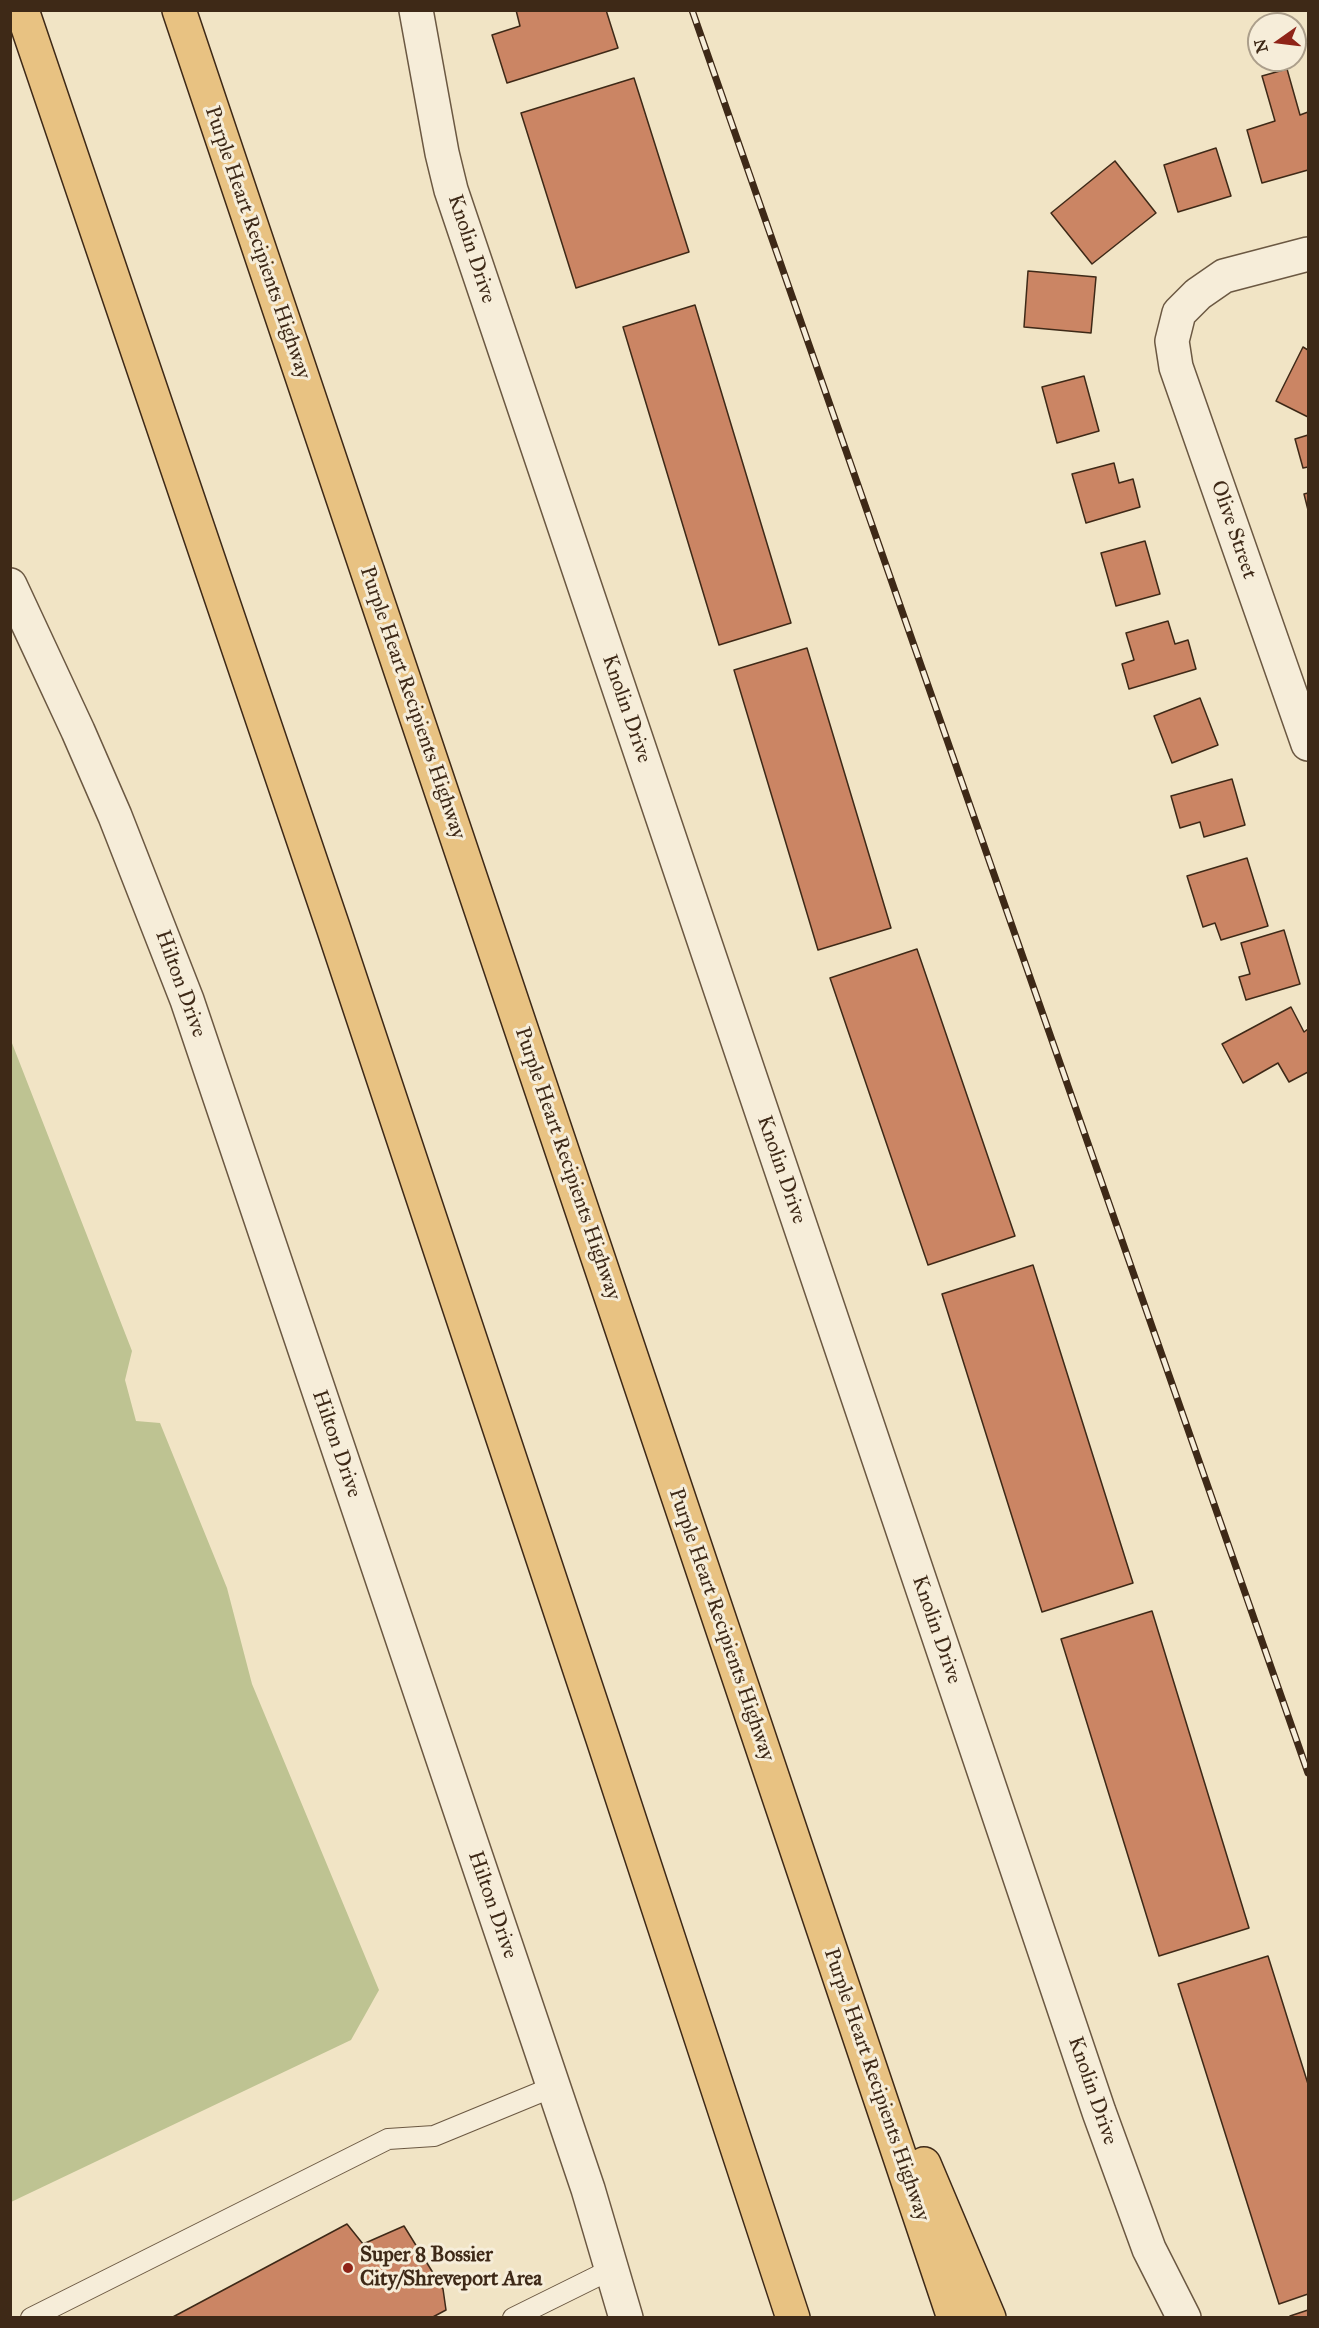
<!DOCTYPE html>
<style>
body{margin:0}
#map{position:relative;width:1319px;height:2328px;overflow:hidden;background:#f1e4c5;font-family:"IM FELL Great Primer",serif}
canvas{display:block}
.frame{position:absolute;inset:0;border:12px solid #3e2917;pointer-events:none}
.north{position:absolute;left:1247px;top:12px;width:60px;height:60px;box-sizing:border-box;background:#f6edd9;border:2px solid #ac9f8b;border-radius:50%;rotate:256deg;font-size:16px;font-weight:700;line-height:24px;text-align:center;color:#3e2917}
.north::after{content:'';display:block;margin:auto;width:21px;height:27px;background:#8f2418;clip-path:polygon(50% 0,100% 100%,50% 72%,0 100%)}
</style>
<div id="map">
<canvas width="1319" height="2328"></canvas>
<div class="frame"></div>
<div class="north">N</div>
</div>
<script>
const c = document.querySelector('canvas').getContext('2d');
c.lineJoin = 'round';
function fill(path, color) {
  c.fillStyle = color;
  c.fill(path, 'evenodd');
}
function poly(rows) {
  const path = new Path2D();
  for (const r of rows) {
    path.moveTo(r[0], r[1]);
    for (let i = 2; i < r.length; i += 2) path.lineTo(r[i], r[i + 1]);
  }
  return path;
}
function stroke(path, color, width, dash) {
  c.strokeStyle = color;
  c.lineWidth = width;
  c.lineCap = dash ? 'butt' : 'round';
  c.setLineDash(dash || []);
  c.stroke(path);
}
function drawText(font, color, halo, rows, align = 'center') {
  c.font = font + ' "IM FELL Great Primer",serif';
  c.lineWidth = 6;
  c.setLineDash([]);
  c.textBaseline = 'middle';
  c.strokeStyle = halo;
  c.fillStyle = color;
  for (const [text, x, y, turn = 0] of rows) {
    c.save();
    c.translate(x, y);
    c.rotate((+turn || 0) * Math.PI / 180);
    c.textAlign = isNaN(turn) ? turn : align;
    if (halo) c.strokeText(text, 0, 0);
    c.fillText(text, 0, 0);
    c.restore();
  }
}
const green = poly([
 [10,1038,132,1351,125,1380,136,1421,160,1423,227,1588,252,1684,379,1990,351,2040,11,2202]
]);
const building = poly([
 [516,10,606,10,618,48,507,83,492,35,520,26,516,10],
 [1287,69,1300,115,1308,112,1308,170,1262,183,1247,130,1275,121,1262,76,1287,69],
 [634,78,689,252,576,288,521,113,634,78],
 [1216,148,1231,196,1178,212,1164,165,1216,148],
 [1115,161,1156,213,1092,264,1051,213,1115,161],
 [1028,271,1096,277,1091,333,1024,327,1028,271],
 [695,305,791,623,719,645,623,327,695,305],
 [1303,347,1308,350,1308,417,1276,401,1303,347],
 [1084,376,1099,431,1057,443,1042,387,1084,376],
 [1308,435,1308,467,1303,468,1295,439,1308,435],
 [1114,463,1119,483,1133,479,1140,507,1086,523,1072,474,1114,463],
 [1308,493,1308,510,1304,494,1308,493],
 [1145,541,1160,594,1116,606,1101,553,1145,541],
 [1168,621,1175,644,1188,640,1196,669,1129,689,1122,664,1134,660,1126,633,1168,621],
 [807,648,891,928,818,950,734,670,807,648],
 [1200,698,1218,745,1172,763,1154,716,1200,698],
 [1232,779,1245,825,1204,837,1200,822,1180,828,1171,796,1232,779],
 [1247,858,1268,926,1221,940,1215,923,1203,927,1187,876,1247,858],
 [1284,930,1300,984,1246,1000,1239,977,1250,974,1241,943,1284,930],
 [917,949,1015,1236,928,1265,830,978,917,949],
 [1291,1007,1304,1032,1308,1029,1308,1072,1289,1082,1278,1063,1243,1083,1222,1044,1291,1007],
 [1033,1265,1133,1583,1042,1612,942,1294,1033,1265],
 [1152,1611,1249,1928,1159,1956,1061,1639,1152,1611],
 [1268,1956,1308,2084,1308,2294,1279,2304,1178,1984,1268,1956],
 [347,2224,363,2244,404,2226,443,2289,446,2310,431,2318,171,2318,347,2224],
 [1308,2310,1308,2318,1291,2318,1290,2316,1308,2310]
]);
const service = poly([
 [31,2318,388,2139,434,2136,553,2087],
 [513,2318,612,2269]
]);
const minor = poly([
 [416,10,442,153,451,190,1099,2112,1149,2249,1184,2318],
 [1308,254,1224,276,1198,294,1179,313,1172,341,1176,367,1308,744]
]);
const tertiary = poly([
 [10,585,78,731,115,816,187,1000,588,2189,626,2318]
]);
const motorway = poly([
 [22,10,333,927,602,1736,793,2318],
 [179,10,954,2318],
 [924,2164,989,2318]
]);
const rail = poly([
 [692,10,1308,1773]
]);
const markers = [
 [348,2268,6,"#8f2418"]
];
const streetNames = [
 ["Purple Heart Recipients Highway",257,243,71],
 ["Knolin Drive",471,249,72],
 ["Olive Street",1233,530,71],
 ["Purple Heart Recipients Highway",412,703,71],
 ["Knolin Drive",626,709,71],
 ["Hilton Drive",180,984,70],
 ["Purple Heart Recipients Highway",567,1164,71],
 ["Knolin Drive",781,1170,71],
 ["Hilton Drive",336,1444,71],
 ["Purple Heart Recipients Highway",721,1625,71],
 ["Knolin Drive",936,1630,71],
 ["Hilton Drive",492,1905,71],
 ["Purple Heart Recipients Highway",876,2085,71],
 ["Knolin Drive",1092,2091,71]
];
const poiNames = [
 ["Super 8 Bossier",360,2256],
 ["City/Shreveport Area",360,2280]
];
fill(green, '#bec392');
fill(building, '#cb8564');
stroke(building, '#3e2917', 1.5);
stroke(service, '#6b5842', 22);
stroke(minor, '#6b5842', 36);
stroke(tertiary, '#6b5842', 36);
stroke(motorway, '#3e2917', 36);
stroke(service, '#f6edd9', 20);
stroke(minor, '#f6edd9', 33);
stroke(tertiary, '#f6edd9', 33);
stroke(motorway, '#e8c282', 33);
stroke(rail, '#3e2917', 7);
stroke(rail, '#f6edd9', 4.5, [14]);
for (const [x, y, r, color] of markers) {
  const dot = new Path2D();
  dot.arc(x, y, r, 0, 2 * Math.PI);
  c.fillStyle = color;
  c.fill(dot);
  stroke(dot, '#f6edd9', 2);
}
drawText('21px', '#3e2917', '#f6edd9', streetNames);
drawText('bold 21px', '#3e2917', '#f6edd9', poiNames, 'left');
</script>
